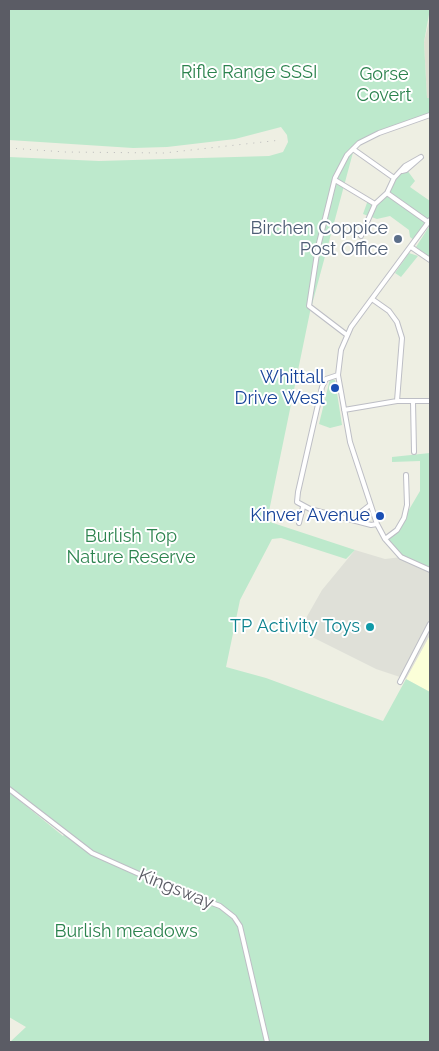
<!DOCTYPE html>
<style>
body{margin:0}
#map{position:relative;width:439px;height:1051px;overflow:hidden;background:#eeefe3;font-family:Raleway,sans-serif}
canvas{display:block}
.frame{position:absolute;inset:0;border:10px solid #5b5c65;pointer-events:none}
</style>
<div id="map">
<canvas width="439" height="1051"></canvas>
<div class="frame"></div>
</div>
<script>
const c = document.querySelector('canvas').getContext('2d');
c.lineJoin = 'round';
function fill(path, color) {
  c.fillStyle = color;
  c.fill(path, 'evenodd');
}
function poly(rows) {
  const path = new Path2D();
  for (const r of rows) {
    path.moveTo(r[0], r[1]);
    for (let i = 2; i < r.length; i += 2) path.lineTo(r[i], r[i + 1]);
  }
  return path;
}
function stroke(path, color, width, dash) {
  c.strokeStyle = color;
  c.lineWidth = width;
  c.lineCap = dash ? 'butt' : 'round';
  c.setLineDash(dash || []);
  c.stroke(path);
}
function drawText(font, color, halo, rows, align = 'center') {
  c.font = font + ' Raleway,sans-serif';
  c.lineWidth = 4;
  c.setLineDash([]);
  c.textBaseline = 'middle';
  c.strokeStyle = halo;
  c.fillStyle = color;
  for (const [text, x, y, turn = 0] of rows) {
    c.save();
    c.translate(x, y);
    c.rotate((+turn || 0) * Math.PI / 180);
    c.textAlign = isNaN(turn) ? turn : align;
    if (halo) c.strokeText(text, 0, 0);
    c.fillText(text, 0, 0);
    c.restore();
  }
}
const commercial = poly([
 [430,635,430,692,406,679]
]);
const industrial = poly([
 [355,550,385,559,401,557,430,570,430,635,406,679,376,669,304,633,301,627,322,590]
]);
const education = poly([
 [430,17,430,98,427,99,424,42]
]);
const green = poly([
 [9,9,430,9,424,42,427,98,430,98,430,113,373,134,355,145,310,312,267,521,355,550,346,559,281,538,272,539,240,600,226,667,266,678,383,721,406,679,430,692,430,1042,10,1042,26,1027,9,1017,9,792,63,836,66,832,9,786,9,157,99,161,269,156,283,152,288,142,287,135,281,127,235,139,167,147,133,148,9,140],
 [407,170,415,181,410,187,430,201,430,220,415,241,410,237,409,230,390,216,377,219,363,214,368,200,378,203,402,171],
 [430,225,430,257,416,247],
 [409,253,418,256,401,277,395,273],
 [330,379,335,380,342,425,330,428,319,424],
 [430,453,430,570,409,562,385,539,397,530,420,491,420,461,392,462,392,457]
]);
const minor = poly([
 [353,149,394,178],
 [335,180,375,204],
 [387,193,428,222],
 [430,220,351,327,341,350,338,375,350,442,377,524,385,539,401,557,430,570],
 [361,236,375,204,387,193,394,178,405,166,421,157,406,170,402,171],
 [411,247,430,260],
 [372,299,389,311,397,322,402,338,397,401],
 [347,335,309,306,318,247,335,178,347,155,359,143,379,133,430,115],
 [338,375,326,379,322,387,298,492,297,502,310,509,371,525,377,524],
 [413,401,414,452],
 [344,410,397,401,430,401],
 [359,522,361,512,370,505],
 [299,523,303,507],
 [385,539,397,530,404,518,407,505,406,475],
 [400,682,430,624],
 [9,789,92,853,166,886,220,906,234,917,240,926,267,1042]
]);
const rail = poly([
 [9,148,65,152,164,153,281,140]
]);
const markers = [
 [398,239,5,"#5c6f8a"],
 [335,388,5,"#1a4fb4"],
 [380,516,5,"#1a4fb4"],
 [370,627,5,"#0f9aa8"]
];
const parkNames = [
 ["Rifle Range SSSI",249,73],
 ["Gorse",384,75],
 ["Covert",384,96],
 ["Burlish Top",131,537],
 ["Nature Reserve",131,558],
 ["Burlish meadows",126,932]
];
const serviceNames = [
 ["Birchen Coppice",388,229],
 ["Post Office",388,250]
];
const transitNames = [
 ["Whittall",325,378],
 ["Drive West",325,399],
 ["Kinver Avenue",370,516]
];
const cultureNames = [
 ["TP Activity Toys",360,627]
];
const streetNames = [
 ["Kingsway",176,889,22]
];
fill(commercial, '#fbffd8');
fill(industrial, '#dfe0d8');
fill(education, '#dee0d2');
fill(green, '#bde9cc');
stroke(minor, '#bdbec5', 6);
stroke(minor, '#fff', 4);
stroke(rail, '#b9b9ba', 1, [1, 6]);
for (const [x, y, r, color] of markers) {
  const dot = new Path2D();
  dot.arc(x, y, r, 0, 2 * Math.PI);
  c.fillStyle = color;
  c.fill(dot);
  stroke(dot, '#fff', 2);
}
drawText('18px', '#2c834e', '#fff', parkNames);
drawText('18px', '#4e5e75', '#fff', serviceNames, 'right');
drawText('18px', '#164399', '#fff', transitNames, 'right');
drawText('18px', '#0d838f', '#fff', cultureNames, 'right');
drawText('18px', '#5b5c65', '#fff', streetNames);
</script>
